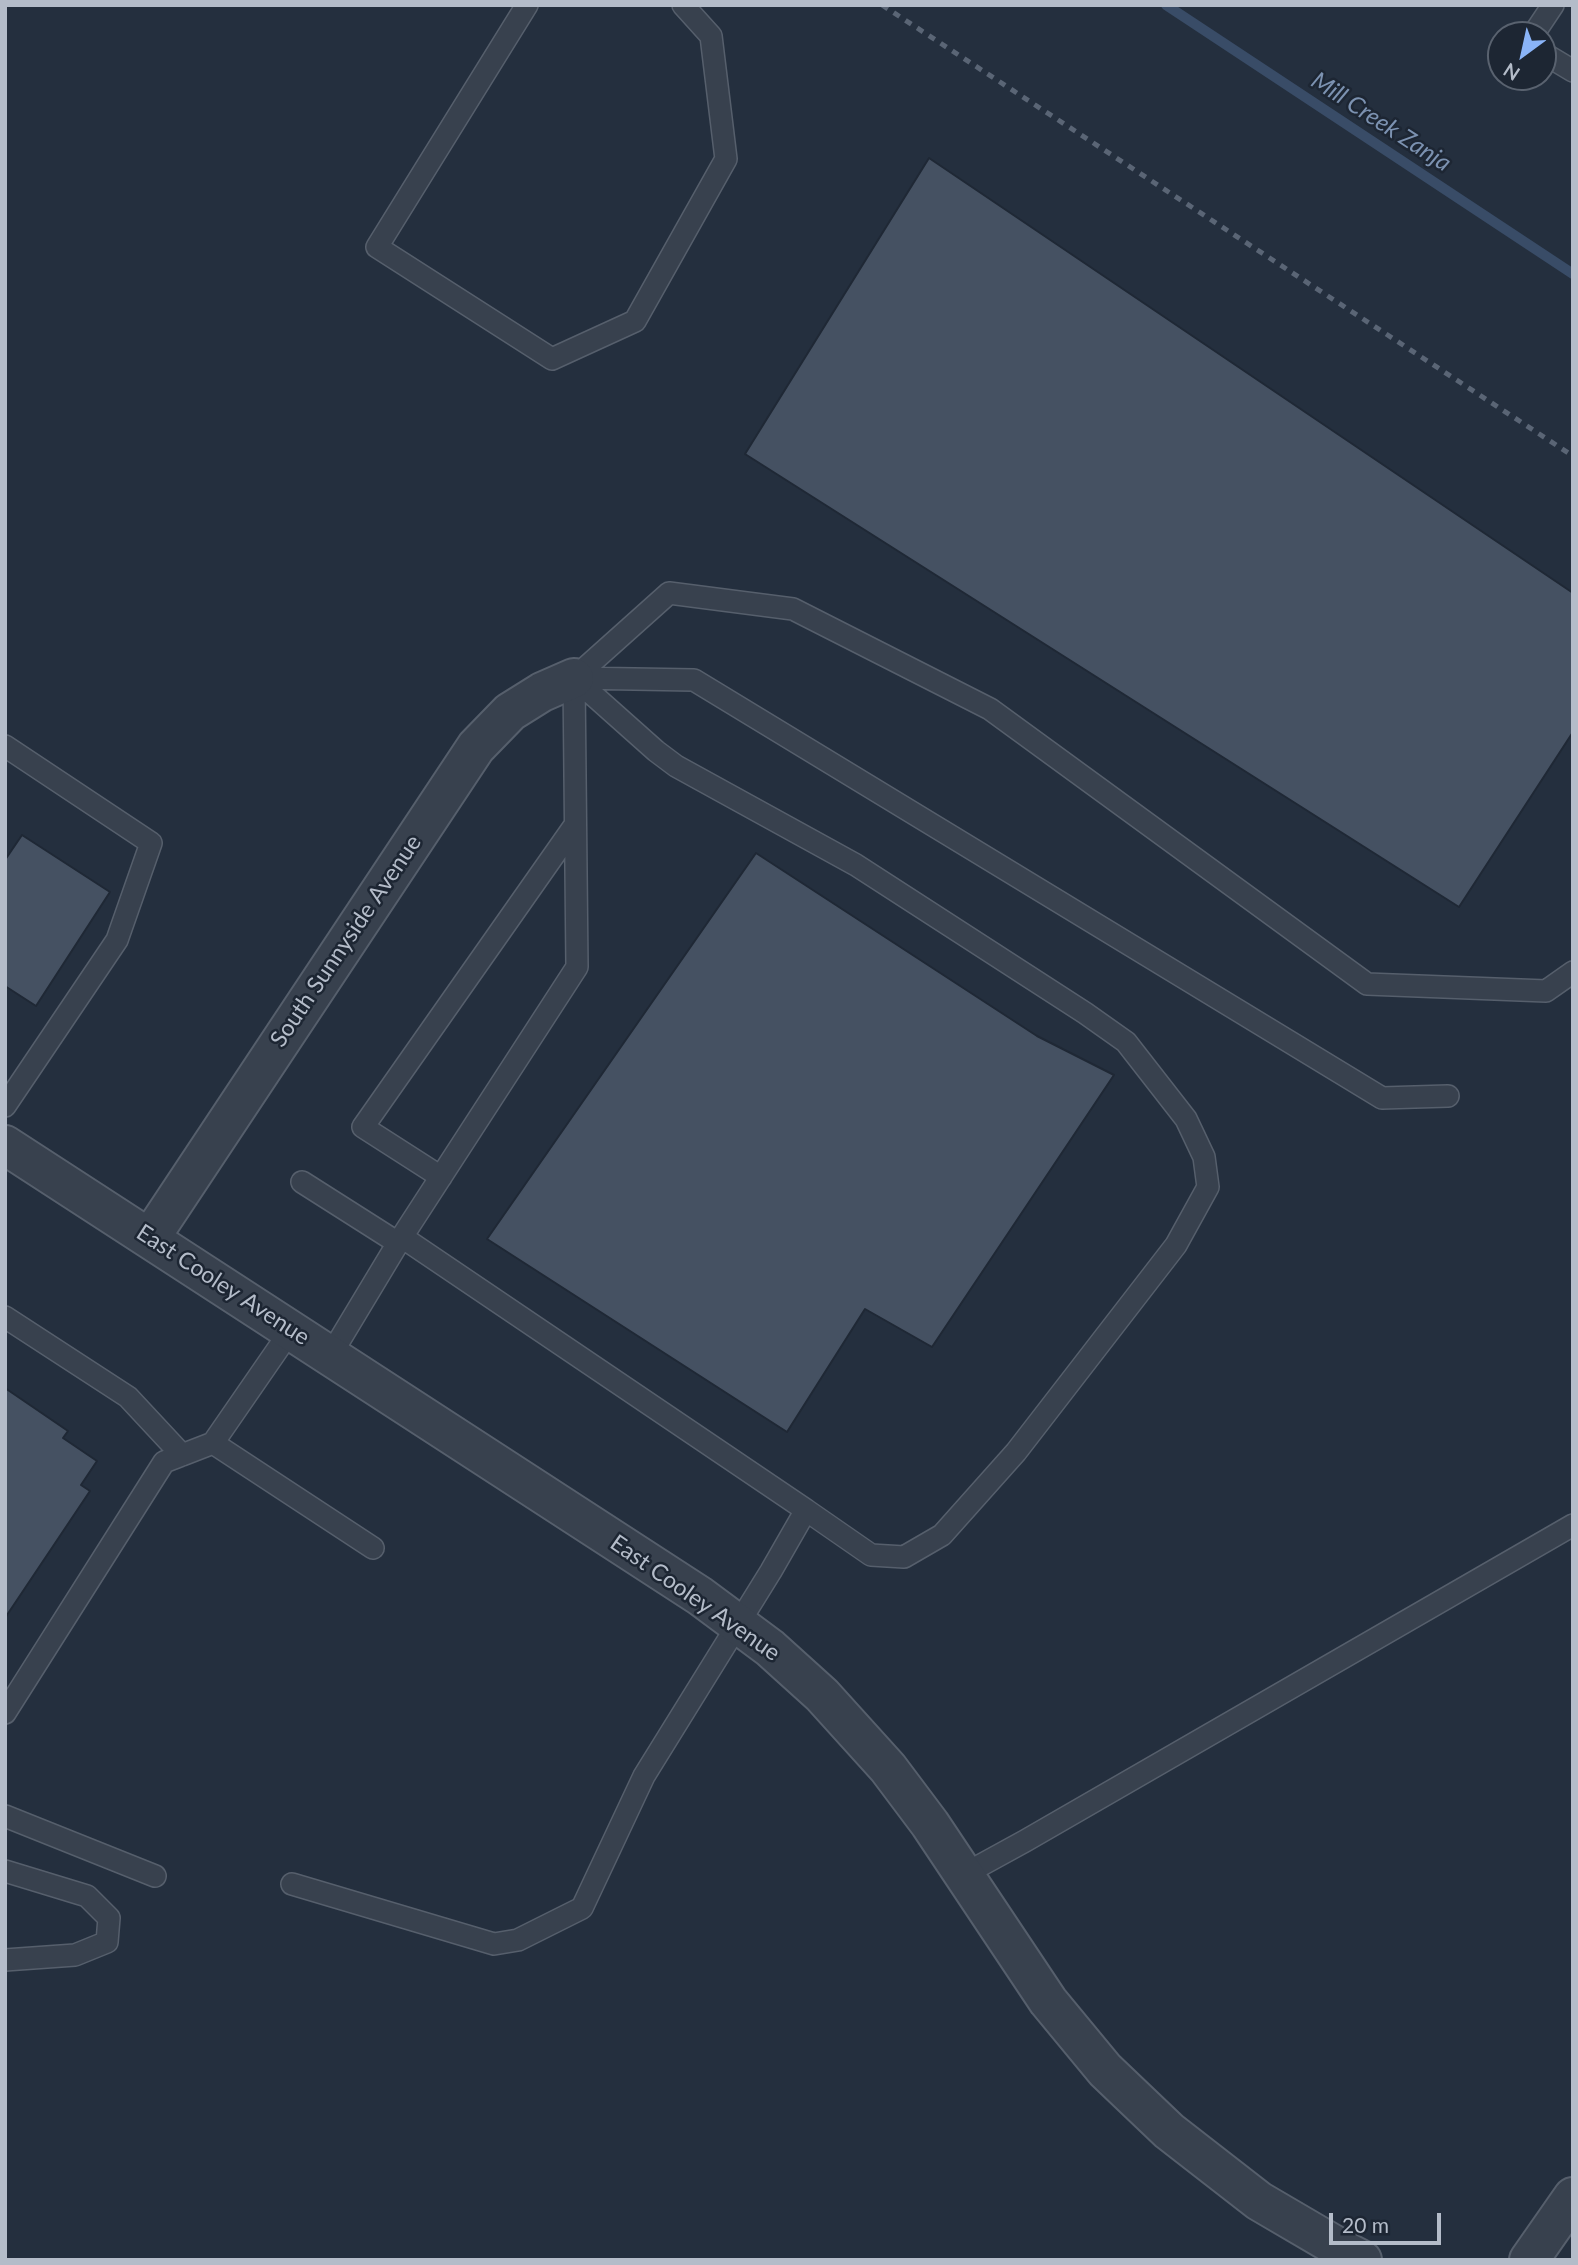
<!DOCTYPE html>
<style>
body{margin:0}
#map{position:relative;width:1578px;height:2265px;overflow:hidden;background:#242f3e;font-family:Lato,sans-serif}
canvas{display:block}
.frame{position:absolute;inset:0;border:7px solid #b4bcc9;pointer-events:none}
.north{position:absolute;left:1487px;top:21px;width:70px;height:70px;box-sizing:border-box;background:#1d2633;border:2px solid #59626f;border-radius:50%;rotate:213deg;font-size:19px;font-weight:700;line-height:28px;text-align:center;color:#b4bcc9}
.north::after{content:'';display:block;margin:auto;width:24px;height:32px;background:#8ab4f8;clip-path:polygon(50% 0,100% 100%,50% 72%,0 100%)}
.scale{position:absolute;left:1329px;top:2213px;width:112px;height:32px;box-sizing:border-box;border:4px solid #b4bcc9;border-top:0;padding-left:9px;font-size:21px;line-height:24px;white-space:nowrap;color:#b4bcc9;-webkit-text-stroke:5px #1d2633;paint-order:stroke}
</style>
<div id="map">
<canvas width="1578" height="2265"></canvas>
<div class="frame"></div>
<div class="north">N</div>
<div class="scale">20 m</div>
</div>
<script>
const c = document.querySelector('canvas').getContext('2d');
c.lineJoin = 'round';
function poly(rows) {
  const path = new Path2D();
  for (const r of rows) {
    path.moveTo(r[0], r[1]);
    for (let i = 2; i < r.length; i += 2) path.lineTo(r[i], r[i + 1]);
  }
  return path;
}
function stroke(path, color, width, dash) {
  c.strokeStyle = color;
  c.lineWidth = width;
  c.lineCap = dash ? 'butt' : 'round';
  c.setLineDash(dash || []);
  c.stroke(path);
}
function fill(path, color) {
  c.fillStyle = color;
  c.fill(path, 'evenodd');
}
function drawText(font, color, halo, rows, align = 'center') {
  c.font = font + ' Lato,sans-serif';
  c.lineWidth = 5;
  c.setLineDash([]);
  c.textBaseline = 'middle';
  c.strokeStyle = halo;
  c.fillStyle = color;
  for (const [text, x, y, turn = 0] of rows) {
    c.save();
    c.translate(x, y);
    c.rotate((+turn || 0) * Math.PI / 180);
    c.textAlign = isNaN(turn) ? turn : align;
    if (halo) c.strokeText(text, 0, 0);
    c.fillText(text, 0, 0);
    c.restore();
  }
}
const stream = poly([
 [1166,5,1573,274]
]);
const building = poly([
 [929,158,1573,593,1573,732,1459,907,745,454,929,158],
 [22,835,110,892,36,1006,5,986,5,860,22,835],
 [756,853,1037,1036,1114,1075,932,1347,865,1309,787,1432,487,1239,756,853],
 [5,1388,68,1431,63,1438,97,1461,81,1485,90,1491,5,1618,5,1388]
]);
const lane = poly([
 [527,5,377,247,552,359,635,321,726,159,711,36,683,5],
 [1533,35,1553,5],
 [1543,53,1573,71],
 [574,678,656,751,676,766,856,865,1085,1013,1126,1042,1186,1119,1204,1157,1208,1187,1176,1245,1016,1452,942,1535,904,1557,871,1555,806,1510],
 [574,678,694,680,1382,1098,1448,1096],
 [5,746,151,843,117,940,5,1106],
 [441,1177,363,1127,575,825],
 [302,1182,398,1243],
 [5,1317,128,1397,182,1455],
 [330,1356,398,1243,577,967,574,678,669,593,793,609,990,709,1367,984,1546,991,1573,972],
 [213,1443,373,1548],
 [5,1713,164,1462,213,1443,291,1330],
 [5,1816,155,1876],
 [5,1871,87,1896,109,1918,107,1942,75,1955,5,1960],
 [963,1875,1025,1841,1573,1525],
 [292,1884,494,1944,518,1940,582,1908,644,1776,771,1571,806,1510,402,1237]
]);
const street = poly([
 [5,1145,700,1596,770,1648,822,1695,888,1768,930,1824,1048,2001,1105,2070,1169,2131,1259,2201,1341,2249,1362,2260],
 [150,1238,476,747,510,712,542,692,574,678],
 [1529,2260,1573,2197]
]);
const rail = poly([
 [882,5,1573,456]
]);
const streetNames = [
 ["South Sunnyside Avenue",346,941,-56],
 ["East Cooley Avenue",223,1285,33],
 ["East Cooley Avenue",695,1598,35]
];
const waterNames = [
 ["Mill Creek Zanja",1381,122,33]
];
stroke(stream, '#394c67', 10);
fill(building, '#455162');
stroke(building, '#1f2835', 2);
stroke(lane, '#565f6c', 24);
stroke(street, '#565f6c', 42);
stroke(lane, '#38414e', 21);
stroke(street, '#38414e', 38);
stroke(rail, '#5a6575', 5, [7, 7]);
drawText('23px', '#b4bcc9', '#1d2633', streetNames);
drawText('italic 24px', '#7c92b1', '#1d2633', waterNames);
</script>
